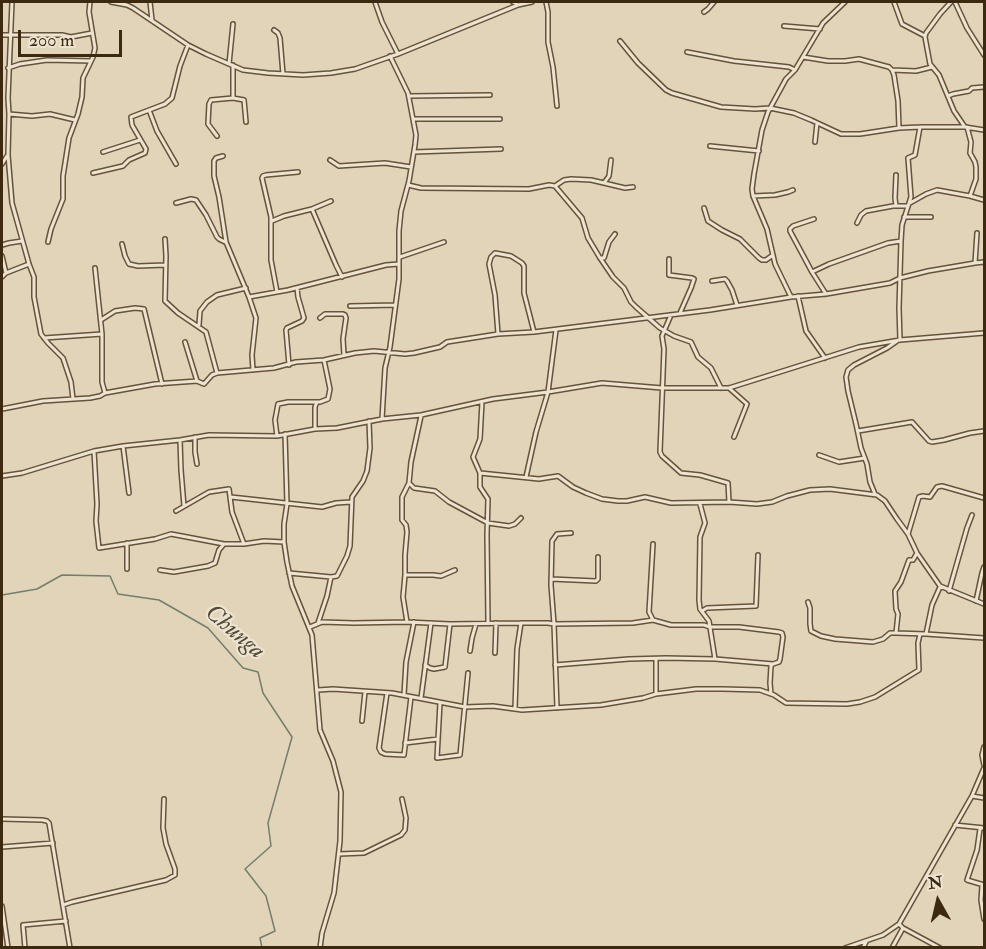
<!DOCTYPE html>
<style>
body{margin:0}
#map{position:relative;width:986px;height:949px;overflow:hidden;background:#e1d4b8;font-family:"IM FELL Double Pica",serif}
canvas{display:block}
.frame{position:absolute;inset:0;border:3px solid #3d2810;pointer-events:none}
.north{position:absolute;left:908px;top:871px;width:60px;height:60px;-webkit-text-stroke:4px #ece3d1;paint-order:stroke;rotate:352deg;font-size:16px;font-weight:700;line-height:24px;text-align:center;color:#3d2810}
.north::after{content:'';display:block;margin:auto;width:21px;height:27px;background:#3d2810;clip-path:polygon(50% 0,100% 100%,50% 72%,0 100%)}
.scale{position:absolute;left:18px;top:30px;width:104px;height:27px;box-sizing:border-box;border:3px solid #3d2810;border-top:0;padding-left:8px;font-size:18px;line-height:21px;white-space:nowrap;color:#3d2810;-webkit-text-stroke:4px #ece3d1;paint-order:stroke}
</style>
<div id="map">
<canvas width="986" height="949"></canvas>
<div class="frame"></div>
<div class="north">N</div>
<div class="scale">200 m</div>
</div>
<script>
const c = document.querySelector('canvas').getContext('2d');
c.lineJoin = 'round';
function poly(rows) {
  const path = new Path2D();
  for (const r of rows) {
    path.moveTo(r[0], r[1]);
    for (let i = 2; i < r.length; i += 2) path.lineTo(r[i], r[i + 1]);
  }
  return path;
}
function stroke(path, color, width, dash) {
  c.strokeStyle = color;
  c.lineWidth = width;
  c.lineCap = dash ? 'butt' : 'round';
  c.setLineDash(dash || []);
  c.stroke(path);
}
function drawText(font, color, halo, rows, align = 'center') {
  c.font = font + ' "IM FELL Double Pica",serif';
  c.lineWidth = 4.5;
  c.setLineDash([]);
  c.textBaseline = 'middle';
  c.strokeStyle = halo;
  c.fillStyle = color;
  for (const [text, x, y, turn = 0] of rows) {
    c.save();
    c.translate(x, y);
    c.rotate((+turn || 0) * Math.PI / 180);
    c.textAlign = isNaN(turn) ? turn : align;
    if (halo) c.strokeText(text, 0, 0);
    c.fillText(text, 0, 0);
    c.restore();
  }
}
const stream = poly([
 [2,595,37,589,62,575,110,576,118,594,159,600,208,628,243,668,258,672,263,693,292,737,268,823,271,846,245,869,266,896,275,931,260,938,262,948]
]);
const minor = poly([
 [12,2,8,98,9,114,8,155,12,203,29,264,34,277,34,297,41,334,48,343,63,358,71,382,73,399],
 [111,2,127,5,133,8,188,45,206,54,243,70,268,73,303,75,331,73,355,69,398,54,518,5,532,2],
 [150,2,152,20],
 [375,2,382,22,398,54],
 [513,2,518,5],
 [546,2,548,12,548,42,553,67,557,106],
 [894,2,902,24,925,36],
 [951,2,940,14,926,33,925,37,930,64,939,75,954,111,965,127],
 [955,2,967,28,984,55],
 [704,12,708,9,714,2],
 [784,26,820,29],
 [274,30,278,33,280,38,283,74],
 [2,35,62,35,71,37,92,33],
 [620,41,638,63,666,90,672,93,721,107,755,109,770,108,794,113,811,120,841,134,860,134,899,128,920,127,965,127,984,130],
 [687,52,734,61,789,67,795,70],
 [803,57,828,61,845,61,859,59,889,67,892,70,894,75,898,101,899,128],
 [229,64,233,24],
 [233,65,233,98],
 [8,68,20,64,47,60,91,61],
 [892,70,916,71,932,67],
 [409,96,490,95],
 [948,96,953,94,969,91,972,88,984,87],
 [149,110,157,131,176,164],
 [9,114,32,116,50,114,75,120],
 [414,119,500,119],
 [967,127,971,142,970,153,975,162,976,167,976,179,970,196],
 [217,136,208,124,209,104,211,100,233,98,244,100,246,122],
 [815,142,817,123],
 [710,146,759,151],
 [103,152,140,140],
 [414,152,501,149],
 [223,156,216,158,214,161,214,176,219,197,226,242,249,297,256,318,252,355,253,370],
 [330,160,339,166,385,163,411,167],
 [2,164,7,156],
 [93,173,123,166,129,160,145,153,146,149,132,125,131,117,165,104,172,98,180,66,188,45],
 [604,183,625,188,633,187],
 [408,185,421,188,529,189,549,185,555,186,582,218,588,238,600,258,613,277,624,288,631,302,636,307,660,328,674,336,691,342,698,357,711,368,721,388],
 [555,186,564,180,571,179,591,180,604,183,609,176,611,160],
 [753,196,775,195,788,192,793,190],
 [176,203,191,199,196,200,206,215,217,237,219,239,225,242],
 [910,203,926,194,937,190,970,196,984,200],
 [896,206,895,198,896,175],
 [704,208,708,221,722,230,740,239,759,258,762,260,766,260,773,255],
 [312,209,336,265,342,277],
 [904,217,931,217],
 [814,219,793,226,790,229,790,231,812,272,826,294],
 [272,221,284,216,312,209,331,201],
 [857,223,861,215,866,211,893,206,908,206],
 [165,239,166,256,165,301,178,313,206,332,217,373],
 [48,242,51,229,63,199,63,176,69,138,78,114,82,97,83,78,93,57,95,48,89,12,90,2],
 [122,244,125,256,129,264,138,266,165,265],
 [2,245,9,243,22,241],
 [2,256,6,273],
 [400,257,444,242],
 [600,258,604,258,609,242,615,234],
 [669,259,669,275,692,278,694,279,691,288,680,313],
 [975,263,977,233],
 [95,268,102,334,102,382,105,393],
 [812,272,829,264,888,243,901,241],
 [2,277,6,273,29,264],
 [712,281,725,279,727,281,732,290,737,305],
 [277,292,271,260,271,217,262,178,263,176,266,175,298,172],
 [798,296,806,331,825,358],
 [249,297,288,290,386,265,399,264],
 [791,297,775,264,767,229,753,196,752,189,754,174,762,130,768,112,786,79,795,70,823,23,845,2],
 [350,306,395,305],
 [671,315,662,336,664,349,660,452,662,456,681,473,700,475,728,483,729,502],
 [320,318,325,314,343,314,345,315,346,318,343,339,344,355],
 [101,320,115,311,135,308,144,309,162,384],
 [199,325,200,311,207,302,217,295,246,288],
 [498,334,495,295,489,264,491,257,495,253,511,256,522,263,524,266,524,293,534,332],
 [44,338,102,334],
 [900,340,899,308,901,241,902,225,911,197,908,158,915,155,920,127],
 [185,342,197,381],
 [289,365,286,330,287,328,302,321,304,318,298,297,297,288],
 [729,388,747,404,734,437],
 [482,402,480,439,473,457,480,473,480,487,488,499,487,535,488,622],
 [2,409,43,401,90,398,100,396,105,393,155,384,197,381,204,384,212,375,217,373,274,368,296,362,324,360,355,353,374,351,405,354,414,353,440,347,447,342,498,334,534,332,710,310,791,297,826,294,890,283,900,278,928,271,975,263,984,262],
 [382,419,385,368,390,347,399,279,399,231,401,211,409,181,415,145,416,135,408,93,390,56],
 [315,429,315,407,317,402],
 [858,431,912,422,929,441,932,442,944,440,970,433,984,431],
 [285,434,287,504,284,524,284,542,287,562,292,586,312,635,320,730,333,761,341,792,340,841,334,893,322,933,320,948],
 [277,436,275,420,278,404,288,402,320,402,328,399,330,389,324,360],
 [195,437,195,452,197,464],
 [180,440,181,470,184,506],
 [123,446,129,493],
 [94,451,97,504,96,521,99,548,155,539,171,534,224,544,244,544,264,541,284,542],
 [819,455,839,462,865,458],
 [480,473,539,479,558,476,573,487,586,493,602,499,618,501,627,501,645,497,671,503,729,502,757,504,772,502,787,496,810,490,830,489,877,495,885,501,897,519,908,534,917,553,940,586,984,604],
 [2,476,22,473,94,451,123,446,180,440,209,435,277,436,315,429,337,428,382,419,421,415,493,399,548,392,602,383,662,388,729,388,859,347,900,340,984,333],
 [526,477,536,432,548,392,556,330],
 [409,483,414,488,435,491,449,502,488,523,509,526,515,524,521,518],
 [875,494,870,482,867,464,861,448,856,424,848,391,846,377,848,370,854,365,887,348,897,341],
 [231,497,322,507,336,503,351,502],
 [700,504,705,523,700,537,699,600,700,609,709,621,715,659],
 [176,511,209,492,229,489,232,512,244,544],
 [908,534,919,497,923,496,930,497,937,487,942,486,984,498],
 [127,543,127,569],
 [653,544,649,612,653,620],
 [917,553,913,560,909,560,901,582,895,591,896,609,898,614,896,633,926,634,984,638],
 [160,570,174,572,208,566,215,563,219,550,224,544],
 [289,573,331,577,337,576,347,556,350,546,352,497,363,481,367,471,370,448,369,421],
 [405,575,433,575,441,576,455,570],
 [551,579,596,581,598,579,598,557],
 [949,591,967,528,972,515],
 [976,601,982,573,984,567],
 [808,602,810,608,810,624,811,631,821,636,835,639,873,642,883,639,890,633,896,633],
 [702,611,707,608,756,606,758,555],
 [407,622,403,597,405,575,405,555,407,532,406,525,402,520,402,497,409,483,411,462,421,416],
 [318,623,327,596,331,577],
 [310,627,322,622,354,623,407,622,450,624,521,623,548,623,554,624,633,623,653,620,671,625,704,625,710,627,739,627,779,632,782,633,783,637,780,659,779,662,773,664,771,666,770,683,771,694],
 [926,634,932,605,940,587],
 [470,651,472,638,476,624],
 [495,653,496,623],
 [425,665,430,668,434,669,445,667,450,624],
 [555,665,629,659,666,658,715,659,773,664],
 [318,690,333,689,392,693,465,707,493,706,522,710,601,705,643,698,656,694,696,689,723,689,760,690,774,695,786,703,847,704,860,702,875,697,919,670,918,643,920,634],
 [387,693,379,748,381,752,385,754,404,755,411,697],
 [656,694,656,659],
 [404,695,406,662,414,622],
 [421,698,431,623],
 [440,703,437,758,460,755,468,673],
 [557,708,554,624,551,585,552,541,557,534,571,533],
 [515,709,517,649,521,623],
 [362,721,365,692],
 [405,743,438,739],
 [984,747,982,755,984,765],
 [972,796,984,798],
 [2,819,42,820,47,821,49,823,70,948],
 [955,825,984,828],
 [980,829,977,850,967,880,984,885],
 [2,847,53,843],
 [339,854,364,853,401,835,405,830,406,818,402,799],
 [982,886,981,900,984,919],
 [63,905,72,902,166,880,175,875,175,869,166,844,163,828,164,799],
 [2,906,8,948],
 [899,924,903,928,940,948],
 [25,948,23,925,66,921],
 [845,948,883,935,899,924,972,796,984,768],
 [863,948,866,942],
 [892,948,903,928]
]);
const waterNames = [
 ["Chunga",234,633,40]
];
stroke(stream, '#727f6c', 1.5);
stroke(minor, '#66533a', 6);
stroke(minor, '#ece3d1', 3);
drawText('italic 24px', '#534c36', '#ece3d1', waterNames);
</script>
